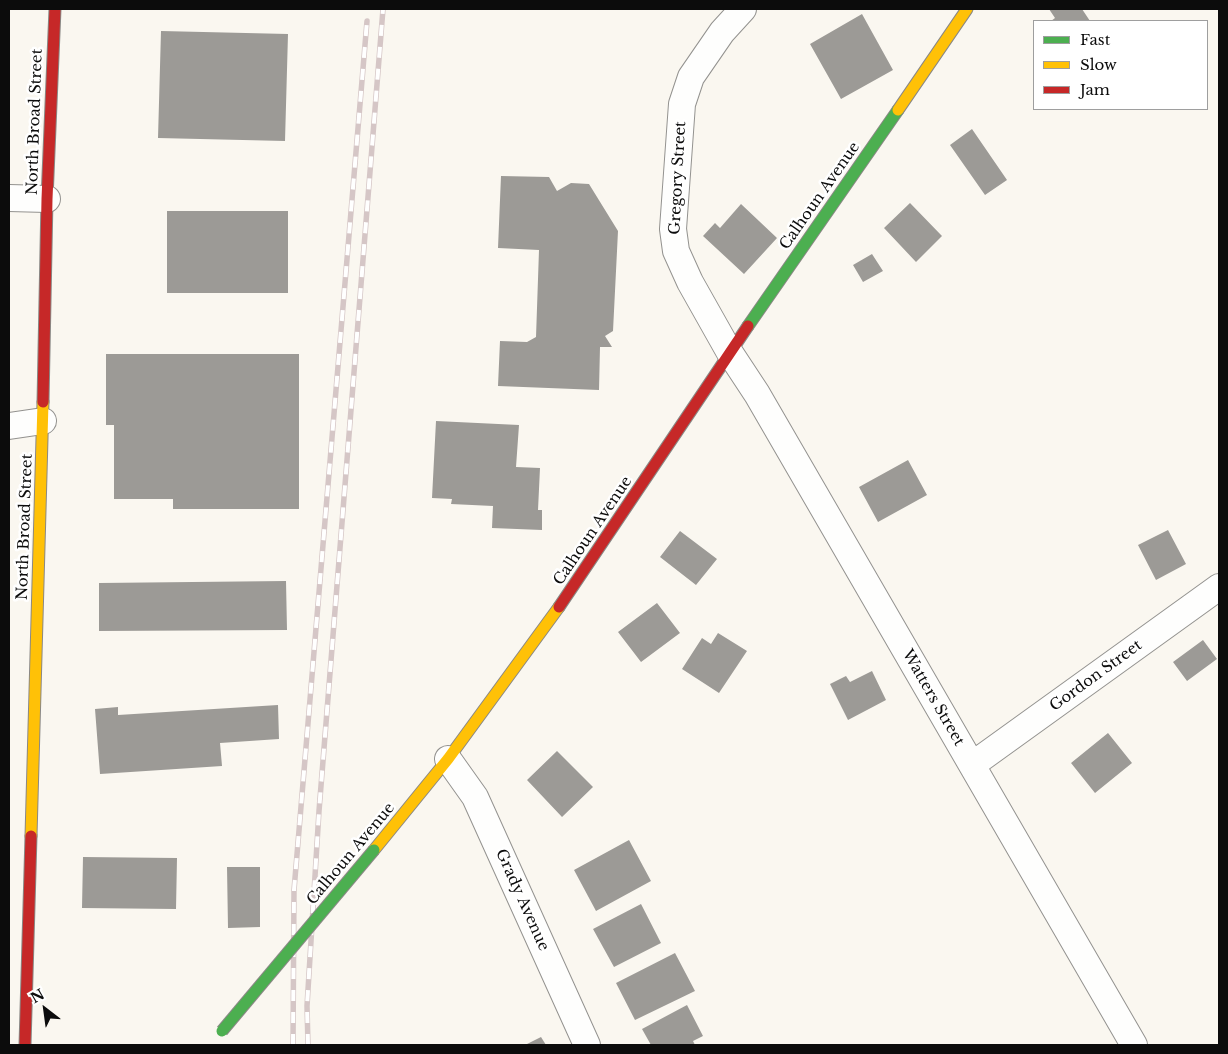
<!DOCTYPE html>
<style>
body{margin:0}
#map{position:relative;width:1228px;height:1054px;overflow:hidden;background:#faf7f0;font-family:"Libre Baskerville",serif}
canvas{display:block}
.frame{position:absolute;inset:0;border:10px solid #0c0c0c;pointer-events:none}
.legend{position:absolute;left:1033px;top:20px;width:175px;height:90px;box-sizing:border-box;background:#fff;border:1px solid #9e9e9e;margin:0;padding:6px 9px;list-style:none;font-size:15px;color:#0c0c0c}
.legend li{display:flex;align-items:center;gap:10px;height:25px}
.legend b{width:25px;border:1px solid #9e9e9e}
.north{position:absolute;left:20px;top:984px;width:50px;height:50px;-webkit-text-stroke:4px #fff;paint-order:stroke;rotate:330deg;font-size:14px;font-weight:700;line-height:20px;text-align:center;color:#0c0c0c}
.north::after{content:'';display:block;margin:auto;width:18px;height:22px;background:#0c0c0c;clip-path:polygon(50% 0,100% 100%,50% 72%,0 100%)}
</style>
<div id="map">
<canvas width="1228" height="1054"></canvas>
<div class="frame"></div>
<ul class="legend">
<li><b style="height:6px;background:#4caf50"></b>Fast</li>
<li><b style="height:6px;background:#ffc107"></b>Slow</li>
<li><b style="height:6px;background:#c62828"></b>Jam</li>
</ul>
<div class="north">N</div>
</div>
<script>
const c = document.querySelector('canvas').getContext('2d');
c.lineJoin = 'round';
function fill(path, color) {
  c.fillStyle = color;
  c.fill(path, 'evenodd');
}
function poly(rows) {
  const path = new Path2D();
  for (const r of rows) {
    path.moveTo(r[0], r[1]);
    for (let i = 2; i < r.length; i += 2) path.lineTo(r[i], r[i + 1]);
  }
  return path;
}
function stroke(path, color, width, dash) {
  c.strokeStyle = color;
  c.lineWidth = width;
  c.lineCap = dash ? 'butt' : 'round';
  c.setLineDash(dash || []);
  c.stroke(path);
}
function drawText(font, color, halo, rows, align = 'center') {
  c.font = font + ' "Libre Baskerville",serif';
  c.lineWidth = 5;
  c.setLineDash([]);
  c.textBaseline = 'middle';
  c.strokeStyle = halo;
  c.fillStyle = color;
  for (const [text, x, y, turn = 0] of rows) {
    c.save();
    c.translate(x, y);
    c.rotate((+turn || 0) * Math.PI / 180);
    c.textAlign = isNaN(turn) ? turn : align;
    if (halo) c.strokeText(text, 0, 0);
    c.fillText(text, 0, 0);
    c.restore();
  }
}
const building = poly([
 [1049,9,1082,9,1090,21,1051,21,1055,18],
 [862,14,893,70,841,99,810,44],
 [161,31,288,34,285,141,158,138],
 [972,129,1007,180,985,195,950,145],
 [501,176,549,177,557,191,571,183,589,184,618,231,613,331,605,336,612,347,600,347,599,390,498,386,500,341,527,342,536,337,539,250,498,248],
 [910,203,942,236,916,262,884,228],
 [741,204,777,238,744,274,703,236,715,223,720,228],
 [167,211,288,211,288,293,167,293],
 [872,254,883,271,863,282,853,265],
 [106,354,299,354,299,509,173,509,173,499,114,499,114,425,106,425],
 [436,421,519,425,516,467,540,468,538,510,542,510,542,530,492,528,493,506,451,504,452,499,432,498],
 [908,460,927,495,878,522,859,487],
 [1168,530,1186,564,1156,580,1138,545],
 [680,531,717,559,696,585,660,557],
 [286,581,287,630,99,631,99,583],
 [657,603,680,633,641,662,618,632],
 [718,633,747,651,719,693,682,669,702,638,711,644],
 [1203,640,1217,659,1187,681,1173,662],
 [872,671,886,700,848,720,830,684,846,676,850,682],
 [278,705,279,739,220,743,222,766,100,774,95,709,118,707,118,715],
 [1108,733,1132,763,1095,793,1071,763],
 [557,751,593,787,562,817,527,780],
 [629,840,651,881,596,911,574,870],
 [83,857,177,858,176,909,82,908],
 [227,867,260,867,260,927,228,928],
 [641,904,661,943,614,967,593,929],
 [675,953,695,991,635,1020,616,983],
 [687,1005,703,1036,693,1041,695,1045,651,1045,642,1029],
 [541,1037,546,1045,525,1045]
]);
const street = poly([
 [743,9,722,32,691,77,682,104,673,229,676,251,690,282,730,353,757,394,1134,1045],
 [9,198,47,199],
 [9,426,43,421],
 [448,759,475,797,587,1045],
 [972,765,1219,587]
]);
const fast = poly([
 [748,326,898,110]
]);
const slow = poly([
 [898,110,967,9],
 [31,836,43,402],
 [374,850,448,759,559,607]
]);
const jam = poly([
 [43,402,47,199,55,9],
 [559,607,748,326],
 [25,1045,31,836]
]);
const rail = poly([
 [293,1045,294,890,367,21],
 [308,1045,307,1006,319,811,383,9]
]);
const fastBridge = poly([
 [222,1031,374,850]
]);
const streetNames = [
 ["North Broad Street",35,122,-88],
 ["Gregory Street",678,178,-87],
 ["Calhoun Avenue",820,196,-55],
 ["North Broad Street",25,527,-88],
 ["Calhoun Avenue",593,531,-56],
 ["Gordon Street",1096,676,-36],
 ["Watters Street",933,698,60],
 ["Calhoun Avenue",351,854,-50],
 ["Grady Avenue",522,900,66]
];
fill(building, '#9c9a96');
stroke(street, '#93928f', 28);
stroke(fast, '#8a8885', 13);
stroke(slow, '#8a8885', 13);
stroke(jam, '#8a8885', 13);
stroke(street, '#fefefd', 26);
stroke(fast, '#4caf50', 11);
stroke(slow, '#ffc107', 11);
stroke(jam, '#c62828', 11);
stroke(rail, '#d5c6c6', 5.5);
stroke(rail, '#fff', 4, [11]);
stroke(fastBridge, '#8a8885', 13, []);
stroke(fastBridge, '#4caf50', 11);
drawText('15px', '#0c0c0c', '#fff', streetNames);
</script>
